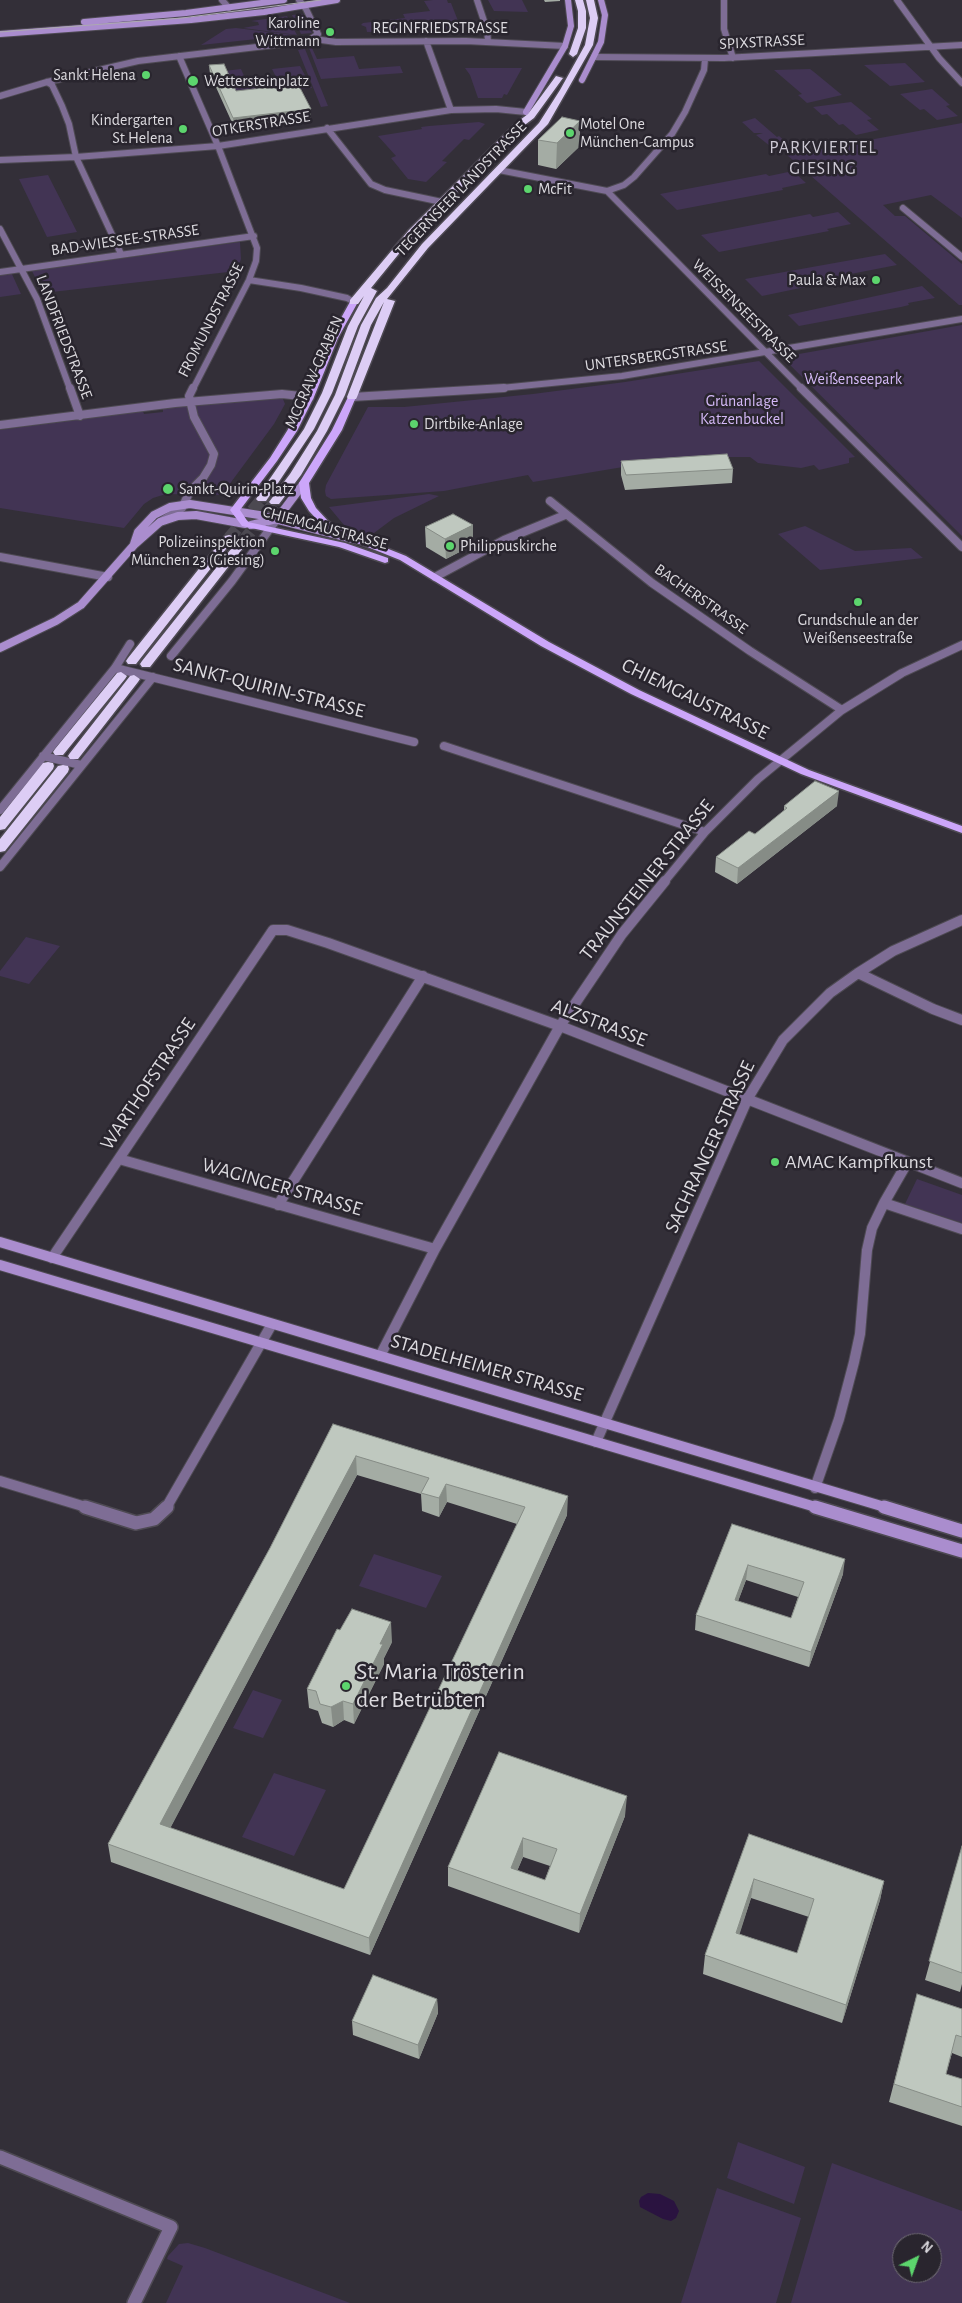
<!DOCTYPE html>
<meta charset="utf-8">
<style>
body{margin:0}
#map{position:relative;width:962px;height:2303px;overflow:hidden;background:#332f38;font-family:"Alegreya Sans",sans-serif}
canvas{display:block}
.north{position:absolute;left:892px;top:2233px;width:50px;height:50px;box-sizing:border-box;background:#29252e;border:1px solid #716d75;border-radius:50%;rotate:42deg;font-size:14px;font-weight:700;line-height:20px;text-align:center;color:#dcdadf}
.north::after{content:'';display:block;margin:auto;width:18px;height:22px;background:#5cd56d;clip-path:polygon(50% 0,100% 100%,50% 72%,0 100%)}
</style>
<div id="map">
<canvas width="962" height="2303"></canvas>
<div class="north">N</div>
</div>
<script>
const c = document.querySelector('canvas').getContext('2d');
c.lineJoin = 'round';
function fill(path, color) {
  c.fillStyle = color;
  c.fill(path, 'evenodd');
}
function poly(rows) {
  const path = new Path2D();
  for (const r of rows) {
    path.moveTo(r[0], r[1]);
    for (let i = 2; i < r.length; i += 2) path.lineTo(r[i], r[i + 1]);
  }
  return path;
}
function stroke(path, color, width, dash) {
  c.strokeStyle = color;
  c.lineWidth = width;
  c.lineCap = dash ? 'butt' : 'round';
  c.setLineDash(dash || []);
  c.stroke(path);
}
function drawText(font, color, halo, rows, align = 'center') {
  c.font = font + ' "Alegreya Sans",sans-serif';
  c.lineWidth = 5;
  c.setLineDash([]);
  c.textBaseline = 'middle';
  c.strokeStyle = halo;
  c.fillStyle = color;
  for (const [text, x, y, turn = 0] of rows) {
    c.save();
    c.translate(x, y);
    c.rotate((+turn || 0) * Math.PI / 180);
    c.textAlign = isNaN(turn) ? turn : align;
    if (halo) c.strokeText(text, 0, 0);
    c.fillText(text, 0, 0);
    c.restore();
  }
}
const green = poly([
 [433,0,447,0,448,3,451,3,462,31,367,32,366,27,361,25,363,23,405,18,403,14,430,11,424,1],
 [488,0,522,0,528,12,494,11],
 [303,14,312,33,301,34,292,15],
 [287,16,297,35,243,28,259,25,258,22,251,21],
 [236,28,294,35,201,45,226,29],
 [309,48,312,48,317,59,354,56,359,69,400,66,403,73,321,79],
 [305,49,328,106,321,107,298,50],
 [905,63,925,82,890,86,864,65],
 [300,66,312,88,283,91,272,69],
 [465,68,522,68,507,95,504,94,502,98,478,98,470,75],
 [241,69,248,85,266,83,270,90,235,93,224,71],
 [810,69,814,72,842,95,807,103,798,95,802,94,774,70],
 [932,89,950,105,946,106,958,116,937,120,924,109,920,110,900,94],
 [851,102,872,119,867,120,879,130,856,135,843,124,839,125,827,114,822,115,813,107],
 [755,118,777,137,779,136,787,143,770,146,756,135,763,133,754,133,742,122],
 [479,122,485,124,469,140,464,139,442,161,447,162,426,182,408,179,391,158,396,156,378,136,422,129,421,127,429,126],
 [962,123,962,218,931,195,883,205,895,216,905,216,962,264,962,305,959,305,787,155],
 [793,171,806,183,782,188,783,190,677,210,660,194,766,174,769,176],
 [48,175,77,232,47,237,19,179],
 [838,212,851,224,827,229,829,231,719,252,701,235,810,214,813,217],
 [240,242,241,259,237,271,43,293,32,271],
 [885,254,897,265,830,278,815,285,762,296,745,279],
 [11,272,21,294,0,297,0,274],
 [922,286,935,298,908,303,909,305,901,307,799,326,788,315],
 [962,325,962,536,782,357],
 [759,361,855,457,849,458,849,463,819,470,814,465,801,468,758,463,750,457,727,457,653,462,533,482,528,475,444,491,331,499,326,496,325,491,326,485,368,407,404,407,533,394,625,382],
 [277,398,283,399,285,404,274,424,226,489,220,495,166,494,153,498,144,504,124,528,0,508,0,430,143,411,144,414,163,412,163,408],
 [429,494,439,496,394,518,370,536,344,525,329,507],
 [805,526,855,551,911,548,923,558,820,570,778,534],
 [26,937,60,946,29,984,0,976,0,971],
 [917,1179,962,1195,962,1223,905,1204],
 [374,1554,442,1576,426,1608,359,1586],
 [253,1690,282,1700,263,1738,233,1728],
 [274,1773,326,1790,294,1856,242,1837],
 [738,2142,805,2167,794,2204,727,2178],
 [832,2163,962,2211,962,2303,791,2303],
 [902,2243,932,2243,932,2273,902,2273],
 [717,2188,801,2218,776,2303,681,2303],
 [188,2243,205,2248,350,2303,166,2303,183,2266,167,2259,168,2256,179,2244]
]);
const water = poly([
 [648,2193,660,2194,674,2201,679,2211,676,2218,671,2221,663,2219,640,2207,639,2201,641,2197]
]);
const highwayTunnel = poly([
 [229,538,262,499],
 [243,541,275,502]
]);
const streetFar3 = poly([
 [222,0,229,8],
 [477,0,487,30,488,41],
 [724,0,724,29,733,58],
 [897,0,939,58,962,83],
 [314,39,336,42,466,41,565,46],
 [426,41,451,110],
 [179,56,218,146,257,248,256,261,249,280,193,389],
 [594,57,724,58,962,45],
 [47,82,52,85,62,106,69,124,76,157,121,254],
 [0,96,47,82,138,61,308,41,318,34,306,9,299,0],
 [327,128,371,184,385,190,442,202],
 [0,160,76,157,218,146,451,110,496,109,526,112],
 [499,170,607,191,802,389],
 [607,191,624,185,634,177,672,134,685,112,704,70,705,59],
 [903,208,962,257],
 [0,229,37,299,70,389],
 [0,272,254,236],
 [249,280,301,288,347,298,354,302],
 [491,389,622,376,962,319]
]);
const streetFar2 = poly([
 [70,388,80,416],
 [801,388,962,547],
 [352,397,504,388],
 [0,425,175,403,282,394,310,397],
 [550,501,652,583,750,651,842,710],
 [160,522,182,508,190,491,203,478,211,465,214,454,194,417,189,396,193,388],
 [0,557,108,577],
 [435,577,504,540,565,515],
 [171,656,232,581,277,519],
 [115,668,414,742],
 [444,746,705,832],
 [43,756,81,765],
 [0,810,115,668,130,644],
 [0,867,153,677],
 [664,882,705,832,758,779,842,710,902,673,962,645]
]);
const streetFar1 = poly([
 [858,973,933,1009,962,1020],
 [119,1159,435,1249],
 [907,1163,884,1203,962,1229],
 [278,1205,423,976],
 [52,1258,273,930,287,930,328,943,560,1026,962,1183],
 [380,1356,435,1249,560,1026,622,934,665,881],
 [596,1442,748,1098,783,1040,830,993,858,973,893,951,962,920],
 [0,1481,89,1508],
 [815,1488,839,1419,854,1362,860,1334,867,1250,872,1228,884,1203],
 [166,1508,272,1324]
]);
const street = poly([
 [85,1507,136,1523,154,1519,167,1507],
 [0,2157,171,2227,134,2303]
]);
const secondaryFar3 = poly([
 [84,22,186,13,284,0],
 [0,34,191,20,264,12,337,0],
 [582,80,601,42,605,15,601,0],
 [526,112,565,46,571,26,568,0]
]);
const secondaryFar2 = poly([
 [251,525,277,519,304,483],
 [134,544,138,532,154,515,170,507,190,504,259,515,357,540],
 [0,648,56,621,81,605,134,545,160,522,178,516,196,515,245,524]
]);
const secondaryFar1 = poly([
 [0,1242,888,1508],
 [0,1265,819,1508]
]);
const secondary = poly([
 [815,1507,962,1551],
 [884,1507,962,1531]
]);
const primary = poly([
 [351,300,358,302,338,338,314,397,297,431,277,461,240,510,248,522,345,543,388,558,388,562,385,563,339,547,242,526,230,510,270,458,287,431,306,397,330,338,351,300],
 [352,394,356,397,342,430,309,483,311,498,316,508,329,522,361,538,406,556,549,642,639,690,809,770,962,826,962,833,801,774,631,694,541,646,400,560,355,542,323,526,309,511,301,498,299,483,332,430,348,397,352,394]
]);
const highway = poly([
 [575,0,583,0,586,11,586,28,577,54,573,57,569,54,578,28,578,11,575,0],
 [586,0,594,0,598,18,593,45,548,124,428,248,387,299,395,301,357,397,356,399,348,399,347,397,384,302,371,325,345,395,327,431,301,475,279,504,271,504,269,502,290,474,317,431,335,395,361,325,376,298,387,288,422,244,539,123,560,90,585,45,590,18,586,0],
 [556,76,563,78,534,118,522,127,415,234,371,288,377,291,358,326,332,393,314,429,266,501,258,501,256,499,304,429,322,393,348,326,364,296,358,304,350,304,350,300,409,230,516,123,528,114,556,76],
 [229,535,233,536,235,538,233,540,136,664,128,664,126,661,128,658,225,536,229,535],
 [243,538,249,541,247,543,150,667,142,667,140,664,142,661,239,539,243,538],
 [121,672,127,676,125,679,63,755,55,755,53,752,55,749,117,673,121,672],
 [134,675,140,679,138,682,78,759,70,759,68,756,70,753,130,676,134,675],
 [48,762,53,763,54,766,53,769,5,829,0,830,0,817,43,763,48,762],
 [63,765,68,766,69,769,68,772,5,851,0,852,0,839,58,766,63,765]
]);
const tram = poly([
 [0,32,182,18,321,0]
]);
const wall = poly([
 [544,0,560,0,560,1,545,2],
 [209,65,236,91,311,109,311,118,234,127,210,74],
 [580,121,580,146,556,169,538,165,538,140],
 [621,461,733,469,732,483,625,490,621,475],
 [425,527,473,545,446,559,426,547],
 [784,806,837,806,737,884,715,872,716,857,755,834,784,811],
 [333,1424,567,1515,370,1955,111,1862,108,1844,270,1548],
 [357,1475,421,1494,422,1511,439,1517,447,1502,517,1524,344,1889,170,1828],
 [732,1524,843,1574,809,1667,695,1630,696,1615],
 [746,1580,798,1597,791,1618,738,1601],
 [392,1642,384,1658,384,1664,354,1724,344,1720,333,1727,322,1723,318,1711,309,1708,307,1689],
 [499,1752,625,1816,579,1933,448,1886,448,1867],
 [523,1857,550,1866,545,1880,517,1871],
 [749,1834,884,1881,880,1900,842,2023,703,1974,705,1955],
 [751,1898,809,1917,797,1953,739,1934],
 [962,1846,962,1984,960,1992,925,1980],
 [917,1994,962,2009,962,2057,952,2053,946,2074,962,2079,962,2126,889,2102],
 [437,1999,438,2013,419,2059,353,2035,352,2021]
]);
const shadedWall = poly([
 [311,109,311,118,234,127,233,118],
 [580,121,580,146,556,169,557,143],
 [473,525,473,545,446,559,445,539],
 [839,791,837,806,737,884,738,868],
 [356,1456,357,1475,163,1842,160,1824],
 [446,1484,447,1502,439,1517,439,1498],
 [568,1496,567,1515,370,1955,369,1938],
 [845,1559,843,1574,809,1667,811,1652],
 [748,1565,746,1580,733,1615,735,1600],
 [391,1622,392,1642,384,1658,384,1664,354,1724,353,1704,380,1644],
 [343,1701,344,1720,333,1727,331,1707],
 [627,1796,625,1816,579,1933,580,1914],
 [523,1838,523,1857,510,1888,511,1868],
 [754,1879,751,1898,734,1952,736,1933],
 [884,1881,880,1900,842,2023,846,2005],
 [437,1999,438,2013,419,2059,418,2045]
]);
const building = poly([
 [224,64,236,91,298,84,311,109,233,118,209,65,224,64],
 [562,117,580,121,557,143,538,140,562,117],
 [727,454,733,469,626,475,621,461,727,454],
 [453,514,473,525,445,539,425,527,453,514],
 [815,781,839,791,738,868,716,857,749,831,755,834,787,808,784,806,815,781],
 [333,1424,568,1496,369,1938,108,1844,270,1548,333,1424],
 [356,1456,429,1478,421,1493,439,1498,446,1484,525,1507,344,1889,160,1824,356,1456],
 [732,1524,845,1559,811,1652,696,1615,732,1524],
 [748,1565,804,1582,791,1618,735,1600,748,1565],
 [352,1609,391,1622,380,1644,383,1644,353,1704,343,1701,331,1707,320,1704,316,1691,307,1689,337,1629,340,1630,352,1609],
 [499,1752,627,1796,580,1914,448,1867,499,1752],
 [523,1838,557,1849,545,1880,511,1868,523,1838],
 [749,1834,884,1881,846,2005,705,1955,749,1834],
 [754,1879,814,1899,797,1953,736,1933,754,1879],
 [962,1846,962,1973,929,1961,962,1846],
 [373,1975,437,1999,418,2045,352,2021,373,1975],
 [917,1994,962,2009,962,2037,956,2035,946,2074,962,2079,962,2107,894,2084,917,1994]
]);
const markers = [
 [330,32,5,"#5cd56d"],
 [146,75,5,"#5cd56d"],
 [193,81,6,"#5cd56d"],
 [183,129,5,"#5cd56d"],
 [570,133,5,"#5cd56d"],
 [528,189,5,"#5cd56d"],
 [876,280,5,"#5cd56d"],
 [414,424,5,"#5cd56d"],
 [168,489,6,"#5cd56d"],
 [450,546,5,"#5cd56d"],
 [275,551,5,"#5cd56d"],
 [858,602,5,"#5cd56d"],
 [775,1162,5,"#5cd56d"],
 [346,1686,5,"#5cd56d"]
];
const farPoinames = [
 ["Karoline",320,23,"right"],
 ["Wittmann",320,41,"right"],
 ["Sankt Helena",136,75,"right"],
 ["Wettersteinplatz",204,81],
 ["Kindergarten",173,120,"right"],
 ["St.Helena",173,138,"right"],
 ["Motel One",580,124],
 ["München-Campus",580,142],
 ["McFit",538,189],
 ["Paula & Max",866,280,"right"],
 ["Dirtbike-Anlage",424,424],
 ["Sankt-Quirin-Platz",179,489],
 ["Polizeiinspektion",265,542,"right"],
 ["München 23 (Giesing)",265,560,"right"],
 ["Philippuskirche",460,546],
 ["Grundschule an der",858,620,"center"],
 ["Weißenseestraße",858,638,"center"]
];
const farStreetnames = [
 ["REGINFRIEDSTRASSE",440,28],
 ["SPIXSTRASSE",762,42,-3],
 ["OTKERSTRASSE",261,124,-9],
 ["TEGERNSEER LANDSTRASSE",461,189,-46],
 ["BAD-WIESSEE-STRASSE",125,240,-8],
 ["WEISSENSEESTRASSE",744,311,45],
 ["FROMUNDSTRASSE",211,320,-63],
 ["LANDFRIEDSTRASSE",64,337,69],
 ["UNTERSBERGSTRASSE",656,356,-8],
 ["MCGRAW-GRABEN",314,372,-66],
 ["CHIEMGAUSTRASSE",325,528,15],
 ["BACHERSTRASSE",701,599,35]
];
const farParknames = [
 ["Weißenseepark",853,379],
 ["Grünanlage",742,401],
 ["Katzenbuckel",742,419]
];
const farNeighbourhoodnames = [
 ["PARKVIERTEL",823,148],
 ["GIESING",823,169]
];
const streetNames = [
 ["SANKT-QUIRIN-STRASSE",269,688,14],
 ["CHIEMGAUSTRASSE",695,699,26],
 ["TRAUNSTEINER STRASSE",647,880,-51],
 ["ALZSTRASSE",599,1023,21],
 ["WARTHOFSTRASSE",148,1084,-56],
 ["SACHRANGER STRASSE",710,1147,-65],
 ["WAGINGER STRASSE",282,1187,16],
 ["STADELHEIMER STRASSE",487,1368,16]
];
const poiNames = [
 ["AMAC Kampfkunst",785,1162]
];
const nearPoinames = [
 ["St. Maria Trösterin",356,1672],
 ["der Betrübten",356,1700]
];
fill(green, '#423454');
fill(water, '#2a1340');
stroke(highwayTunnel, '#4c4951', 12, [12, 6]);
stroke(streetFar3, '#4e4a53', 8);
stroke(streetFar2, '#4e4a53', 10);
stroke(streetFar1, '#4e4a53', 12);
stroke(street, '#4e4a53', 16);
stroke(secondaryFar3, '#4e4a53', 8);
stroke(secondaryFar2, '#4e4a53', 10);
stroke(secondaryFar1, '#4e4a53', 12);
stroke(secondary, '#4e4a53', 16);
stroke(primary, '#4e4a53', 3);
stroke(highway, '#4e4a53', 3);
stroke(streetFar3, '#7e6d95', 6);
stroke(streetFar2, '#7e6d95', 8);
stroke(streetFar1, '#7e6d95', 10);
stroke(street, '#7e6d95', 13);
stroke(secondaryFar3, '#aa8dce', 6);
stroke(secondaryFar2, '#aa8dce', 8);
stroke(secondaryFar1, '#aa8dce', 10);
stroke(secondary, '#aa8dce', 13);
fill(primary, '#cca6fa');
fill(highway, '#ddcdf5');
stroke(tram, '#aca9b0', 1);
fill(wall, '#a4aca4');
fill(shadedWall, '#868c86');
fill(building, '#bfc8bf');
stroke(building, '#868c86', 1);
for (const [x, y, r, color] of markers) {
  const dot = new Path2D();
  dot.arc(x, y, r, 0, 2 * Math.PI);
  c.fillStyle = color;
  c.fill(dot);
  stroke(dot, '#29252e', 2);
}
drawText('16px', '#dcdadf', '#29252e', farPoinames, 'left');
drawText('16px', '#dcdadf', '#29252e', farStreetnames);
drawText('16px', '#d4b9f7', '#29252e', farParknames);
c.letterSpacing = '1px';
drawText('18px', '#ccc8d3', '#29252e', farNeighbourhoodnames);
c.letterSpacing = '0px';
drawText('20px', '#dcdadf', '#29252e', streetNames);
drawText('20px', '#dcdadf', '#29252e', poiNames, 'left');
drawText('24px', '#dcdadf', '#29252e', nearPoinames, 'left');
</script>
